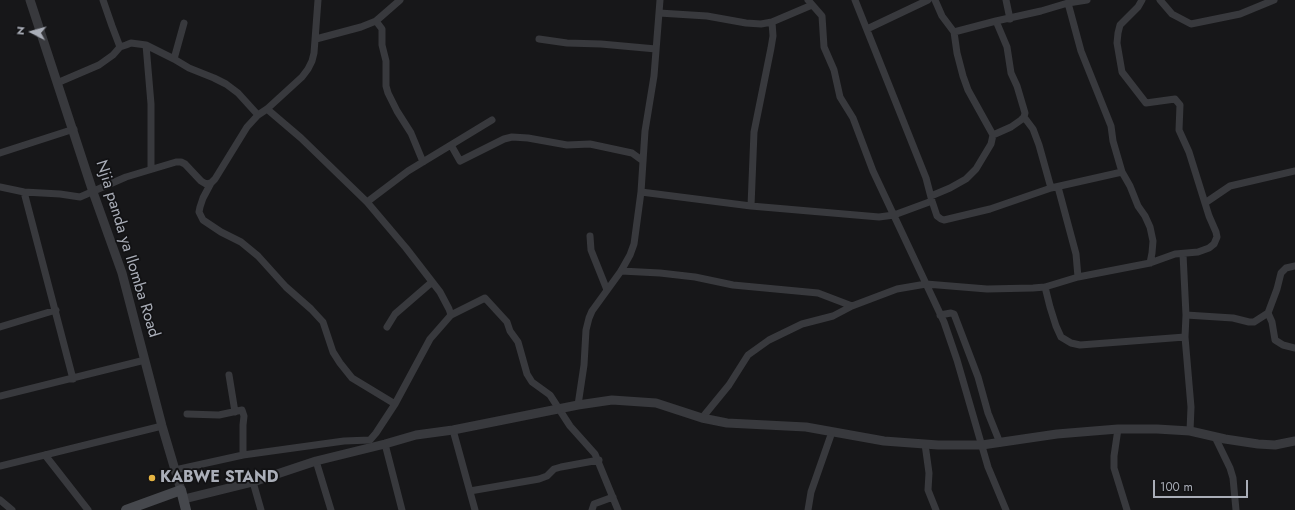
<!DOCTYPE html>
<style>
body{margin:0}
#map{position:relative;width:1295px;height:510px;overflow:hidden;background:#171719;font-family:Jost,sans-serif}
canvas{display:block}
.north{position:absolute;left:12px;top:12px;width:40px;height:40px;-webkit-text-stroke:3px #121214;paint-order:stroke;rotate:276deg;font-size:11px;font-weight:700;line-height:16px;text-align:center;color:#aaaeb8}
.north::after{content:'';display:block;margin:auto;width:14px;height:18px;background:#aaaeb8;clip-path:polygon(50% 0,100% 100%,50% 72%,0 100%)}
.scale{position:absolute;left:1153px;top:480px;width:95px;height:18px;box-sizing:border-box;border:2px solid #aaaeb8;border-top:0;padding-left:5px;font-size:12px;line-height:14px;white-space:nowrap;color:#aaaeb8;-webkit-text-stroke:3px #121214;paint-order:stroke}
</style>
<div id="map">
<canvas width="1295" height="510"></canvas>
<div class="north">N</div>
<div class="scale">100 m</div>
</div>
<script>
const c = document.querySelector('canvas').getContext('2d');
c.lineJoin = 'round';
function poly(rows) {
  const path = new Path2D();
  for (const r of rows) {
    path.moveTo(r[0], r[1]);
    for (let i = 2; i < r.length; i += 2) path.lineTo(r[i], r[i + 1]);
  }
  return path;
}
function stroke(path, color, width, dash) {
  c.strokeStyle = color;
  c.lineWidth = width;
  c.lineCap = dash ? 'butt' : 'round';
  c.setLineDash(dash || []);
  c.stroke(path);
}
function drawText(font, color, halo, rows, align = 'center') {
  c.font = font + ' Jost,sans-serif';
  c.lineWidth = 3.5;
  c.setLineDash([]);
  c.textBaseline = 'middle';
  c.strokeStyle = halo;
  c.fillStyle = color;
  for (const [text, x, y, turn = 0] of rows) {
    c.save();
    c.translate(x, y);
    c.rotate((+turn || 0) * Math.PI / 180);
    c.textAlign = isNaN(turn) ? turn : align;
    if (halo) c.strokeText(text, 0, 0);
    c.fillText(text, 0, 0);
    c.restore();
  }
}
const minor = poly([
 [103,0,112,26,120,47],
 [808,0,822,16,824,47,834,70,840,97,853,118,873,171,944,322,957,360,988,467,1006,510],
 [855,0,926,178,932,201,937,216,941,219,944,220,990,209,1051,188,1122,172],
 [1006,0,1010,19],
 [1160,0,1172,14,1191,24,1240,14,1274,0],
 [1068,3,1081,51,1111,126,1113,141,1122,172,1130,186,1138,206,1145,216,1150,227,1153,241,1152,253,1150,263],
 [659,13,707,16,746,23,761,24,772,22,812,5],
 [376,21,382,29,382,45,386,61,386,86,388,93,397,111,411,133,423,162],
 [867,29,928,0],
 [954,32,996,21,1041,11,1068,3,1087,0],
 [316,39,361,27,376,21,400,0],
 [539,39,567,43,601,44,656,49],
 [146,45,151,104,151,169],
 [174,59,184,23],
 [57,83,99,65,113,55,120,47,126,45,131,43,146,45,174,59,189,68,214,78,226,84,238,93,258,115],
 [1024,117,1033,129,1039,145,1051,188],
 [993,135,1011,127,1021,120,1024,117,1025,113,1017,86,1011,73,1007,47,996,21],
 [451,145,460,161,504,139,512,137,528,138,567,145,590,144,632,153,643,161],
 [0,153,74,129],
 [211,183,203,198,200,207,199,212,203,220,221,232,241,242,258,256,286,287,311,309,323,322,333,352,340,363,352,378,395,404],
 [0,187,24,192,60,194,80,197,126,177,176,162,181,162,185,164,201,181,206,184,211,183,215,179,247,127,258,115,267,109,302,77,308,69,312,61,314,53,318,0],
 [1058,187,1076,254,1078,277],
 [24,192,73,379],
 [641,192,751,206,879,217,894,215,932,201],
 [931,196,950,188,966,179,976,169,991,144,993,135,968,90,963,76,957,53,954,32,942,16,935,0],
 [367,202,408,171,492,120],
 [1205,203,1230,186,1295,171],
 [751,206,754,132,771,48,773,36,772,22],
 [590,236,591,250,607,290],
 [1183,254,1186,315,1185,337,1191,407,1190,431],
 [621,271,660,273,695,277,733,285,818,293,852,306],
 [1045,287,1050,307,1056,326,1061,337,1071,343,1080,345,1185,337],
 [1268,313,1272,322,1275,340,1283,345,1295,348],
 [451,315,485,298,507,322,510,331,518,342,527,374,532,382,550,395,570,426,595,454,618,510],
 [940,315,951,313,954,314,978,377,988,413,1000,443],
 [1186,315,1233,318,1249,322,1254,322,1268,313,1277,289,1281,273,1286,268,1295,266],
 [0,327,56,310],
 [387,327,395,314,432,282],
 [229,375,235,412],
 [0,396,145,360],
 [578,405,584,365,586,330,589,318,592,311,621,271,630,255,634,244,641,192,645,131,654,76,660,0],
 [187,414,219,415,242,410,244,416,243,425,243,455],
 [702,418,729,385,748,355,769,340,802,324,833,316,852,306,897,289,926,284,987,289,1033,288,1045,287,1078,277,1150,263,1175,254,1198,252,1209,248,1214,244,1217,237,1216,232,1209,216,1189,152,1179,130,1180,105,1175,99,1146,103,1122,72,1117,43,1118,33,1120,25,1138,7,1142,0],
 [1118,429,1114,456,1114,468,1127,510],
 [453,430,475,510],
 [1215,437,1230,468,1233,478,1236,510],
 [385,444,402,510],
 [925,444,929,473,928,490,936,510],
 [45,455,88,510],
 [316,461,331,510],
 [0,466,162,426],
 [175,470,243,455,344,441,370,440,376,433,395,404,430,339,451,315,449,309,440,292,406,248,367,202,301,138,267,109],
 [253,482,261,510],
 [470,491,539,479,547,476,554,469,561,467,599,460],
 [0,500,12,510],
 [592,510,594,504,613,497],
 [808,510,811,492,832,432]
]);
const tertiary = poly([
 [30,0,93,192,122,273,162,426,181,490],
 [184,499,253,482,316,461,385,444,416,435,453,430,578,405,612,400,656,403,702,418,727,423,806,427,884,441,938,445,982,445,1057,434,1118,429,1157,429,1190,431,1225,439,1258,444,1275,445,1295,441]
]);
const secondary = poly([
 [126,510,181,490,186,510]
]);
const markers = [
 [152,478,4,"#e6b442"]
];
const streetNames = [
 ["Njia panda ya Ilomba Road",127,249,73]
];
const poiNames = [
 ["KABWE STAND",160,478]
];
stroke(minor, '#38393d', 7);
stroke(tertiary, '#38393d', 9);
stroke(secondary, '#46484d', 10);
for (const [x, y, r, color] of markers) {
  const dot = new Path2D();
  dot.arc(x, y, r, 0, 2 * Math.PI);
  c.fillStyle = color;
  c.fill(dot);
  stroke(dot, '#121214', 1.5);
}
drawText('16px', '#aaaeb8', '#121214', streetNames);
drawText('bold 16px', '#aaaeb8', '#121214', poiNames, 'left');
</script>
